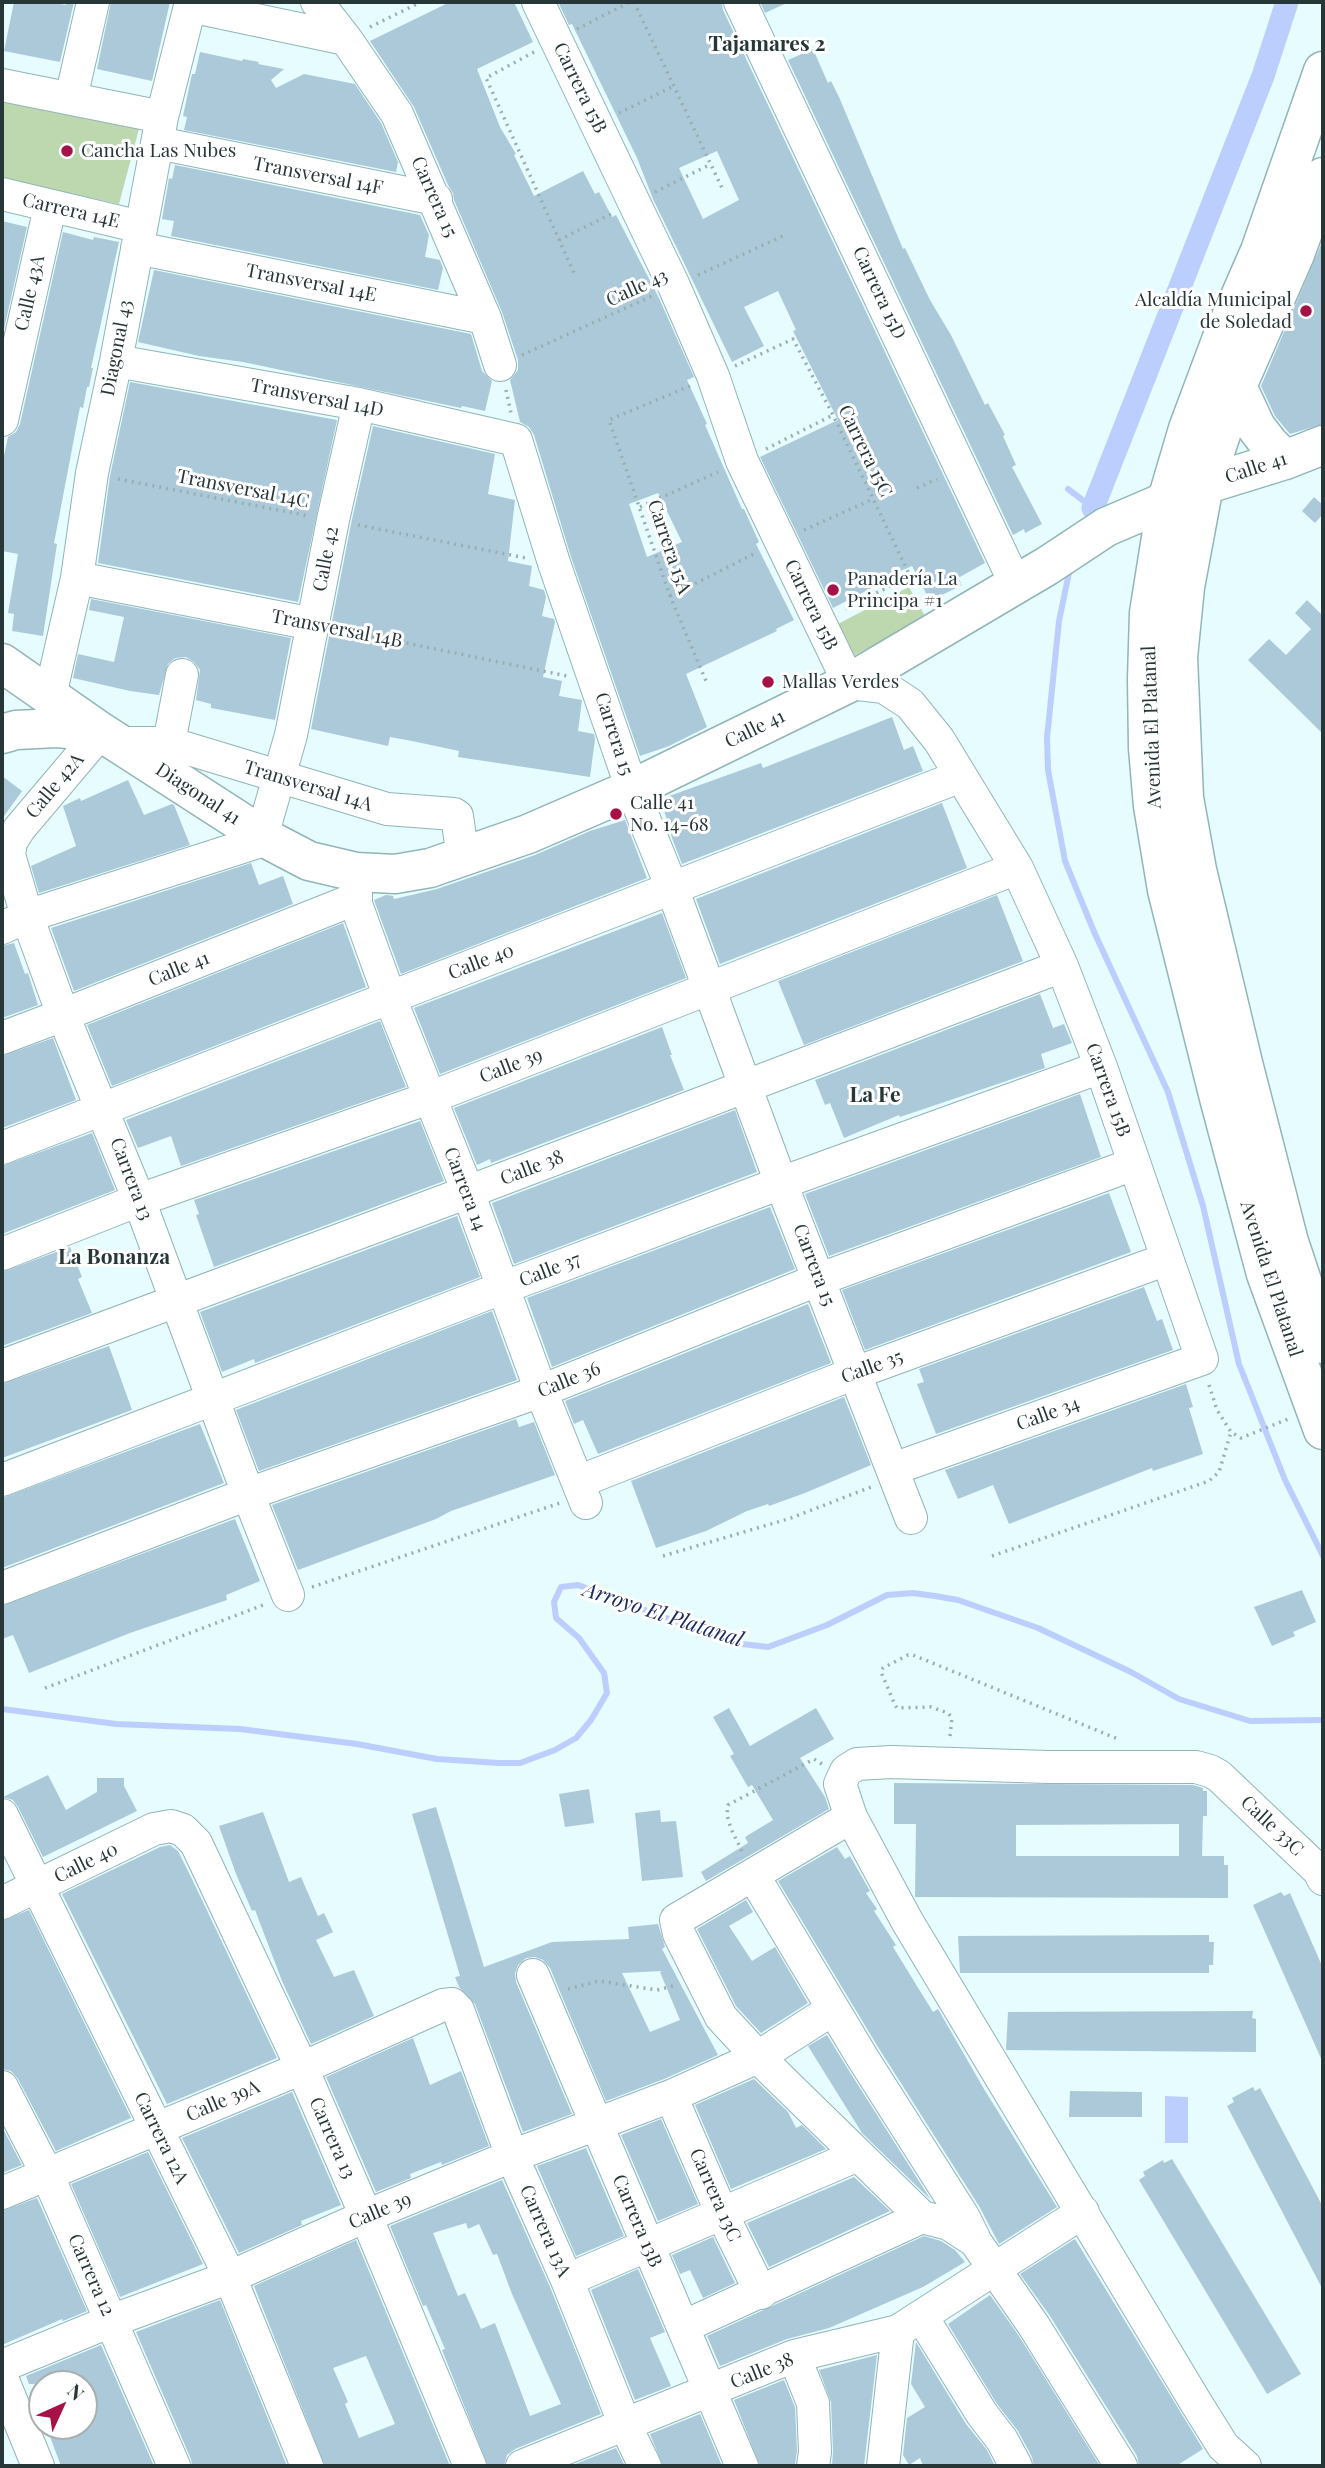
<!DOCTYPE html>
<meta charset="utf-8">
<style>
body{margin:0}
#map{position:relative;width:1325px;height:2468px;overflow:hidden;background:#e6fcfe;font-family:"Playfair Display",serif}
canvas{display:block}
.frame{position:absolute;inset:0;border:4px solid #273637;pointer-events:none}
.north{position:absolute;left:28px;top:2370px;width:70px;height:70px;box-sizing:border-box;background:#fff;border:2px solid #a9afaf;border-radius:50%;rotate:45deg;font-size:19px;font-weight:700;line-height:28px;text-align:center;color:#273637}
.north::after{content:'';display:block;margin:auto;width:24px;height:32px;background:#a61148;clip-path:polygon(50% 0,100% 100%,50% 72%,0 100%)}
</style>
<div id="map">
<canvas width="1325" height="2468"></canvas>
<div class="frame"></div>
<div class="north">N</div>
</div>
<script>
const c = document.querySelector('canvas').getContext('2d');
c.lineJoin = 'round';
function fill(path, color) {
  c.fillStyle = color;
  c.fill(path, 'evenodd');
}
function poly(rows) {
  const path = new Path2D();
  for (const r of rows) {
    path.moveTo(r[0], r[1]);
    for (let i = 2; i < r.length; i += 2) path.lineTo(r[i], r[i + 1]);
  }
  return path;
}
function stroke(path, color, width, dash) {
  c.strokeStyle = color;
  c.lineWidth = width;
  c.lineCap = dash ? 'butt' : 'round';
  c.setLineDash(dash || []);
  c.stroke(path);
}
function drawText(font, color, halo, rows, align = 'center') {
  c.font = font + ' "Playfair Display",serif';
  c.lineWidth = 6;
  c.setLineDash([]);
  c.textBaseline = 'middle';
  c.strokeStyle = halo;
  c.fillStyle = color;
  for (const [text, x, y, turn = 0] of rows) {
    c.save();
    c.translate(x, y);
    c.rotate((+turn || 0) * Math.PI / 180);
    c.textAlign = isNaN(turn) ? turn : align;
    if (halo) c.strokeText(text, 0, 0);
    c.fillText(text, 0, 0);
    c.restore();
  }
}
const green = poly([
 [2,97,140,125,119,204,2,178],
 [909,587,926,618,853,656,836,625]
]);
const water = poly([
 [1165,2096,1188,2097,1188,2143,1165,2143]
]);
const stream = poly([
 [1068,489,1093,508,1089,518],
 [1070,568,1059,621,1047,738,1048,770,1065,861,1095,934,1168,1092,1203,1206,1239,1364,1285,1480,1323,1556],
 [2,1709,116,1724,240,1729,357,1744,437,1759,499,1763,520,1763,555,1750,576,1738,591,1720,607,1693,604,1673,579,1638,556,1618,554,1602,561,1587,578,1585,714,1636,742,1644,768,1647,827,1625,887,1595,913,1593,935,1596,958,1600,1038,1628,1131,1672,1179,1699,1250,1721,1323,1720]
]);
const canal = poly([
 [1093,508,1263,76,1287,2]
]);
const building = poly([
 [14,2,49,2,66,5,66,2,74,2,60,62,4,51],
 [111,2,170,2,152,81,97,69],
 [450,2,514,2,533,42,477,69,500,127,516,154,514,155,534,196,583,171,595,194,599,192,612,217,616,215,659,298,694,377,687,380,707,424,705,425,742,509,744,509,759,542,756,544,794,620,776,629,777,631,686,674,707,727,669,746,640,756,571,557,534,435,529,427,520,422,510,380,518,370,518,360,502,312,454,200,453,193,448,185,414,107,370,41],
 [658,493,682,542,647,557,629,504],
 [558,2,722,2,723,10,985,563,958,578,962,585,930,601,912,566,884,578,885,581,833,608,760,457,838,420,793,331,796,330,778,291,744,307,764,346,732,362,653,199,637,158,572,24,569,25],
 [717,151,739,200,703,219,679,168],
 [760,2,789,2,765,13],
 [813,49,828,83,831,81,839,97,903,249,905,248,930,300,951,335,985,405,988,403,1005,435,1003,436,1016,465,1012,467,1042,524,1025,533,1024,529,1013,535,788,60],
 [200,52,242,61,243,59,259,62,258,64,284,69,271,80,276,88,304,74,355,84,381,123,398,162,396,172,184,130,187,117,183,116,192,74,195,74],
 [175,165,420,215,429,235,425,257,440,260,443,268,438,290,171,236,174,221,162,219,169,178,172,179],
 [2,221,27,227,2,338],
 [63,232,93,240,94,237,119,242,91,368,93,368,89,387,87,387,83,408,80,407,60,512,54,543,57,544,43,636,12,631,14,614,8,613,18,554,2,551,2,465,8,437,16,432,20,424],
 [1323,240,1323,424,1290,434,1275,416,1261,386],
 [154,270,471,334,482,371,492,381,485,411,462,406,461,408,243,362,199,356,138,342],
 [130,382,337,420,298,602,98,563,110,476],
 [373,426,495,454,488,494,515,500,508,561,532,566,529,586,544,590,546,597,542,616,554,619,555,622,543,677,562,681,559,696,582,700,578,731,594,734,595,739,590,777,458,757,459,751,412,741,390,737,388,746,311,729,351,524],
 [1314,497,1323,505,1323,514,1315,523,1302,511],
 [91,599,291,638,275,720,211,708,211,704,196,700,200,670,194,662,186,657,175,658,168,664,159,695,130,691,73,678,78,654,114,662,124,617,89,610],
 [1307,600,1323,616,1323,734,1248,660,1269,639,1286,655,1311,629,1295,613],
 [892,717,904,750,913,746,923,771,682,864,672,838,661,799,761,763,763,768],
 [2,776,22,791,2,819],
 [128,780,144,815,172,804,174,805,190,845,39,893,31,866,76,846,63,806,80,798,81,801],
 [942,803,967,868,720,964,696,899],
 [625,820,647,878,401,974,374,900,386,895,393,896,394,899,437,889,535,855,590,831],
 [251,863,259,885,283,876,293,904,74,991,51,928],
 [997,895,1023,961,804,1045,778,981],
 [662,913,686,978,440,1074,414,1008],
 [343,923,366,987,112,1086,87,1025],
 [14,943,25,974,28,973,38,1005,2,1018,2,946],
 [1040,994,1053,1028,1064,1024,1072,1043,1041,1054,1045,1068,900,1117,899,1115,844,1138,830,1103,825,1105,815,1080],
 [380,1021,406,1087,181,1166,171,1136,138,1148,126,1120],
 [662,1027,672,1055,670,1055,684,1090,491,1163,490,1159,477,1165,454,1108],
 [53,1038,76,1100,2,1128,2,1056],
 [1080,1094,1101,1157,829,1256,805,1194],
 [735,1110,757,1172,514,1264,492,1203],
 [420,1121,444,1181,214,1267,196,1215,199,1214,194,1200],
 [92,1133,115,1190,2,1234,2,1166],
 [1109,1193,1131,1252,865,1350,842,1290],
 [770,1207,795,1269,552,1367,527,1298],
 [457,1216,480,1277,268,1358,255,1363,254,1359,222,1372,200,1312],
 [70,1247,82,1277,78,1279,92,1313,2,1346,2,1272],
 [1144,1287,1157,1321,1162,1319,1173,1350,936,1434,917,1384,924,1382,919,1369],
 [808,1304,831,1363,598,1454,583,1420,574,1424,565,1401],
 [492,1311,517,1380,259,1471,236,1410],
 [109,1346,132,1410,2,1458,2,1384],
 [1186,1384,1193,1407,1189,1408,1203,1454,1153,1471,1152,1468,1009,1524,993,1485,958,1499,945,1470],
 [844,1397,871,1465,805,1493,769,1506,768,1504,747,1511,706,1531,656,1548,631,1481],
 [516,1419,519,1427,534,1422,555,1475,451,1511,436,1519,298,1570,272,1505],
 [200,1424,224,1483,2,1568,2,1498],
 [235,1519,260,1581,226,1595,227,1600,130,1633,29,1673,13,1635,2,1639,2,1606],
 [1302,1590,1316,1622,1293,1632,1295,1636,1272,1646,1254,1607],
 [729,1708,750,1746,816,1708,834,1739,800,1758,825,1797,829,1809,706,1881,701,1872,748,1843,745,1837,773,1820,752,1785,748,1787,730,1756,734,1754,713,1717],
 [48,1775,66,1810,97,1792,97,1778,124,1778,124,1786,137,1811,43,1857,18,1807,13,1800,3,1797],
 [894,1783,1193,1785,1203,1788,1203,1791,1207,1791,1207,1816,1203,1816,1202,1856,1224,1856,1224,1865,1228,1865,1228,1898,915,1897,916,1824,894,1824],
 [1179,1824,1179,1856,1016,1856,1016,1825],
 [589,1789,594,1823,565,1827,559,1794],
 [436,1807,484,1967,552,1942,629,1939,628,1927,658,1924,665,1947,662,1949,718,2055,664,2079,606,2101,550,1968,543,1960,535,1957,526,1958,518,1965,515,1973,516,1982,572,2114,523,2132,475,2004,459,1987,455,1977,460,1976,412,1814],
 [662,1971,660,1972,680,2020,650,2032,622,1973],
 [660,1810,661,1822,676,1821,683,1877,642,1881,635,1813],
 [263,1812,289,1882,301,1877,318,1916,324,1913,333,1932,316,1940,334,1977,354,1970,374,2016,311,2044,282,1981,255,1910,252,1911,236,1874,219,1826],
 [170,1845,178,1851,192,1879,277,2058,167,2104,62,1894,160,1847],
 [837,1847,845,1859,850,1856,870,1891,866,1893,877,1909,874,1911,896,1945,893,1947,933,2012,938,2009,984,2089,1057,2207,999,2244,979,2206,878,2047,778,1881],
 [1281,1892,1284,1896,1290,1893,1323,1968,1323,2063,1253,1905],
 [746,1900,753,1912,729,1926,752,1961,775,1947,808,2003,761,2033,736,2006,697,1929],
 [29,1910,131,2118,56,2151,18,2079,11,2071,2,2069,2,1921],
 [1209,1935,1209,1942,1214,1942,1213,1965,1209,1965,1209,1973,960,1973,958,1936],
 [1253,2011,1252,2018,1256,2019,1256,2052,1006,2050,1008,2012],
 [827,2035,846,2066,931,2200,862,2133,808,2046],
 [413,2038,430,2085,461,2071,489,2146,442,2165,441,2162,410,2174,411,2178,376,2192,326,2077],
 [754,2079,788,2112,796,2128,802,2125,826,2149,731,2189,695,2105],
 [1253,2087,1255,2091,1260,2088,1323,2207,1323,2290,1227,2106,1234,2102,1232,2098],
 [1070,2091,1142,2092,1142,2117,1069,2117],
 [292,2092,341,2205,301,2221,302,2225,239,2253,182,2138],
 [661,2119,698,2204,658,2221,621,2135],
 [2,2127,22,2165,2,2173],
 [586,2148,624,2236,576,2256,537,2166],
 [148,2152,203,2264,120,2297,71,2184],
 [1172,2159,1301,2374,1267,2394,1139,2180,1145,2176,1143,2172,1163,2160,1164,2163],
 [854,2177,890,2211,769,2267,747,2223],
 [502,2180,550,2287,601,2414,515,2449,507,2455,504,2466,488,2466,442,2350,445,2349,426,2305,423,2306,390,2226],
 [466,2223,468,2229,479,2224,493,2255,497,2254,512,2294,561,2404,530,2416,495,2323,481,2329,465,2293,458,2296,433,2233],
 [37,2198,87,2311,63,2321,62,2319,2,2345,2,2211],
 [924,2236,941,2241,955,2250,965,2262,923,2287,829,2328,787,2339,720,2366,707,2336],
 [713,2237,735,2283,703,2298,690,2270,680,2274,672,2255],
 [1075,2239,1203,2449,1176,2466,1139,2466,1137,2456,1050,2316,1020,2274],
 [356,2240,450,2466,325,2466,254,2286],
 [366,2356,395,2424,359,2438,345,2404,348,2402,333,2368],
 [638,2269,665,2332,650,2338,671,2386,635,2400,591,2290],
 [990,2295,1019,2336,1100,2466,1034,2466,1032,2457,1018,2431,997,2404,948,2324],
 [220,2300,287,2466,192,2466,191,2459,136,2332],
 [916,2342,966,2424,987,2450,995,2466,923,2466,920,2458,909,2465,903,2455,907,2418,925,2407,911,2384],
 [101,2345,154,2466,61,2466,46,2426,84,2426,84,2384,29,2384,26,2376],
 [877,2355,864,2466,832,2466,833,2451,831,2402,819,2370],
 [784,2380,795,2407,797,2451,795,2464,787,2464,788,2466,760,2466,734,2400],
 [700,2414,722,2466,663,2466,650,2434],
 [616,2448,625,2466,570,2466]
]);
const path = poly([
 [634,2,722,188],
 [370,27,421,2],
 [577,29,630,2],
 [534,52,486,78,575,275],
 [619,113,674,86],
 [655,192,711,164],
 [559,240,611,214],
 [698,275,785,235],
 [522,355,652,296],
 [735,366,793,339,833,415,910,576,841,611],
 [690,386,609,420,670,596,706,681],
 [506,390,511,413],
 [766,449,833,415],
 [118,479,309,516],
 [917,488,937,479],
 [640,507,718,472],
 [358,525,526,558],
 [804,530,873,499],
 [670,596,756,553],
 [338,629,567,676],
 [1209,1385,1217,1410,1231,1432,1241,1438,1288,1419],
 [663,1556,791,1518,871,1487],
 [992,1556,1209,1481,1219,1472,1231,1432],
 [312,1587,560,1503],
 [45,1688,266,1604],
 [950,1736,952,1718,948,1713,931,1707,897,1708,895,1705,881,1672,883,1668,908,1655,913,1655,1118,1739],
 [742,1851,731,1829,727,1815,728,1805,814,1759,822,1764],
 [568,1989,599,1981,657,1990,677,1985]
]);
const minor = poly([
 [317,2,346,39,397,114,485,318,500,365],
 [538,2,674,286,713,376,742,461,849,683,884,687,910,704,939,740,1017,868,1062,966,1101,1067,1202,1359,893,1469],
 [740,2,1016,585],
 [190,6,346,39],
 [2,85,162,117],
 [71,98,93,2],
 [158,143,436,199],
 [2,194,141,227],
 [137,248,485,318],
 [116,361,359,404,516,440,554,563,632,789,672,888,781,1183,911,1518],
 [2,420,50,207],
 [77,578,313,624],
 [50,696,77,578,92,473,116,361,162,117,191,2],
 [101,732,19,829,11,842,9,855,27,916,63,1015,139,1200,248,1494,288,1595],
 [119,743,169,743,387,809,454,814,457,816,463,858],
 [169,743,182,675],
 [262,836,291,735,333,520,359,404],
 [356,872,356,904,390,998,468,1192,541,1391,586,1503],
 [2,928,27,916,267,839],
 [2,1038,63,1015,355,899],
 [2,1148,961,776],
 [2,1254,139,1200,429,1098,1017,868],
 [2,1366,468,1192,1062,966],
 [2,1480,502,1288,781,1183,1101,1067],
 [578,1482,855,1373,1167,1259],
 [2,1588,248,1494,541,1391,820,1279,1134,1164],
 [2,1815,230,2277,307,2466],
 [851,1817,676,1920,679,1934,721,2017,758,2057,922,2217,949,2224,975,2241,1034,2326,1121,2466],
 [753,1875,862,2057,963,2216,974,2238],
 [2,1903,154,1829,171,1826,183,1830,196,1843,302,2068,366,2216,470,2466],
 [533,1975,742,2466],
 [2,2087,47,2174,174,2466],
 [671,2096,722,2214,761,2293],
 [2,2193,302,2068,443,2005,452,2004,458,2010,512,2156,567,2280,625,2425,645,2466],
 [567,2280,858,2155],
 [922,2317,982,2414,1002,2440,1016,2466],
 [683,2327,922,2217],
 [794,2356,813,2403,815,2452,813,2466],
 [2,2366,111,2321,230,2277,366,2216,512,2156,671,2096,758,2057,833,2009],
 [2,2378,38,2466],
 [522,2466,794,2356,898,2331,1083,2212],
 [883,2466,898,2331],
 [1245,2466,1223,2446,1195,2401,907,1921,851,1817,840,1784,846,1771,857,1764,891,1762,1048,1767,1196,1767,1210,1771,1219,1776,1319,1871,1323,1879]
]);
const major = poly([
 [1323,71,1260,251,1222,338,1188,429,1167,500,1149,613,1147,679,1148,748,1153,806,1167,890,1219,1098,1266,1274,1323,1430],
 [1323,177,1295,254,1237,386,1204,485,1185,587,1178,657,1184,798,1197,870,1243,1063,1289,1242,1323,1344],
 [1237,386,1256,427,1269,444,1285,460],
 [2,663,101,732,267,839,309,861,356,872,395,874,430,868,528,834,632,789,849,683,1047,566,1106,527,1204,485,1285,460,1323,445],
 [2,734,16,730,57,728,101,732]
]);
const markers = [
 [67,151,7,"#a61148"],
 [1306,311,7,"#a61148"],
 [833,590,7,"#a61148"],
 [768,682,7,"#a61148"],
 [616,814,7,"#a61148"]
];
const streetNames = [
 ["Carrera 15B",580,88,64],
 ["Transversal 14F",318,176,11],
 ["Carrera 15",434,197,66],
 ["Carrera 14E",71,211,13],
 ["Transversal 14E",311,283,11],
 ["Calle 43",637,288,-24],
 ["Calle 43A",30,293,-77],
 ["Carrera 15D",879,293,65],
 ["Diagonal 43",117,348,-79],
 ["Transversal 14D",317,398,11],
 ["Carrera 15C",865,451,64],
 ["Calle 41",1256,468,-18],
 ["Transversal 14C",243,489,11],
 ["Carrera 15A",669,547,71],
 ["Calle 42",326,559,-79],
 ["Carrera 15B",811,605,64],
 ["Transversal 14B",337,629,11],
 ["Avenida El Platanal",1152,727,-92],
 ["Calle 41",755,729,-26],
 ["Carrera 15",614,734,72],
 ["Calle 42A",55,786,-50],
 ["Transversal 14A",308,786,17],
 ["Diagonal 41",198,794,33],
 ["Calle 40",481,962,-21],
 ["Calle 41",179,969,-22],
 ["Calle 39",511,1066,-21],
 ["Carrera 15B",1108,1090,70],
 ["Calle 38",532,1168,-21],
 ["Carrera 13",131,1179,69],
 ["Carrera 14",465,1189,69],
 ["Carrera 15",814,1265,69],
 ["Calle 37",550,1270,-21],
 ["Avenida El Platanal",1271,1279,72],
 ["Calle 35",872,1367,-20],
 ["Calle 36",569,1380,-22],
 ["Calle 34",1048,1414,-20],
 ["Calle 33C",1272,1826,43],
 ["Calle 40",86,1863,-26],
 ["Calle 39A",223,2101,-23],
 ["Carrera 12A",161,2138,64],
 ["Carrera 13",332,2138,66],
 ["Carrera 13C",715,2195,66],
 ["Calle 39",380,2211,-23],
 ["Carrera 13B",637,2221,67],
 ["Carrera 13A",545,2231,66],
 ["Carrera 12",91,2275,66],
 ["Calle 38",762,2371,-22]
];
const poiNames = [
 ["Cancha Las Nubes",81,151],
 ["Alcaldía Municipal",1292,300,"right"],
 ["de Soledad",1292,322,"right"],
 ["Panadería La",847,579],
 ["Principa #1",847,601],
 ["Mallas Verdes",782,682],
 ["Calle 41",630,803],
 ["No. 14-68",630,825]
];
const neighbourhoodNames = [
 ["Tajamares 2",767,44],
 ["La Fe",875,1095],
 ["La Bonanza",114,1257]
];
const waterNames = [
 ["Arroyo El Platanal",663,1615,18]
];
fill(green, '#bdd8af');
fill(water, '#bccefe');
stroke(stream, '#bccefe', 6);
stroke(canal, '#bccefe', 23);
fill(building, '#acc9da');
stroke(minor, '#91b5b8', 34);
stroke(major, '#91b5b8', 41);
stroke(path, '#9aaeaf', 3.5, [2, 5]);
stroke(minor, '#fff', 32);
stroke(major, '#fff', 38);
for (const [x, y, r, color] of markers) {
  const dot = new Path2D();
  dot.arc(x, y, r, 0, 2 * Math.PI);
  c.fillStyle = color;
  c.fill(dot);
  stroke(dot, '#fff', 2.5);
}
drawText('19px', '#273637', '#fff', streetNames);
drawText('19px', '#273637', '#fff', poiNames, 'left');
drawText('bold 21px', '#273637', '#fff', neighbourhoodNames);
drawText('italic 21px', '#1b2b61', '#fff', waterNames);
</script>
